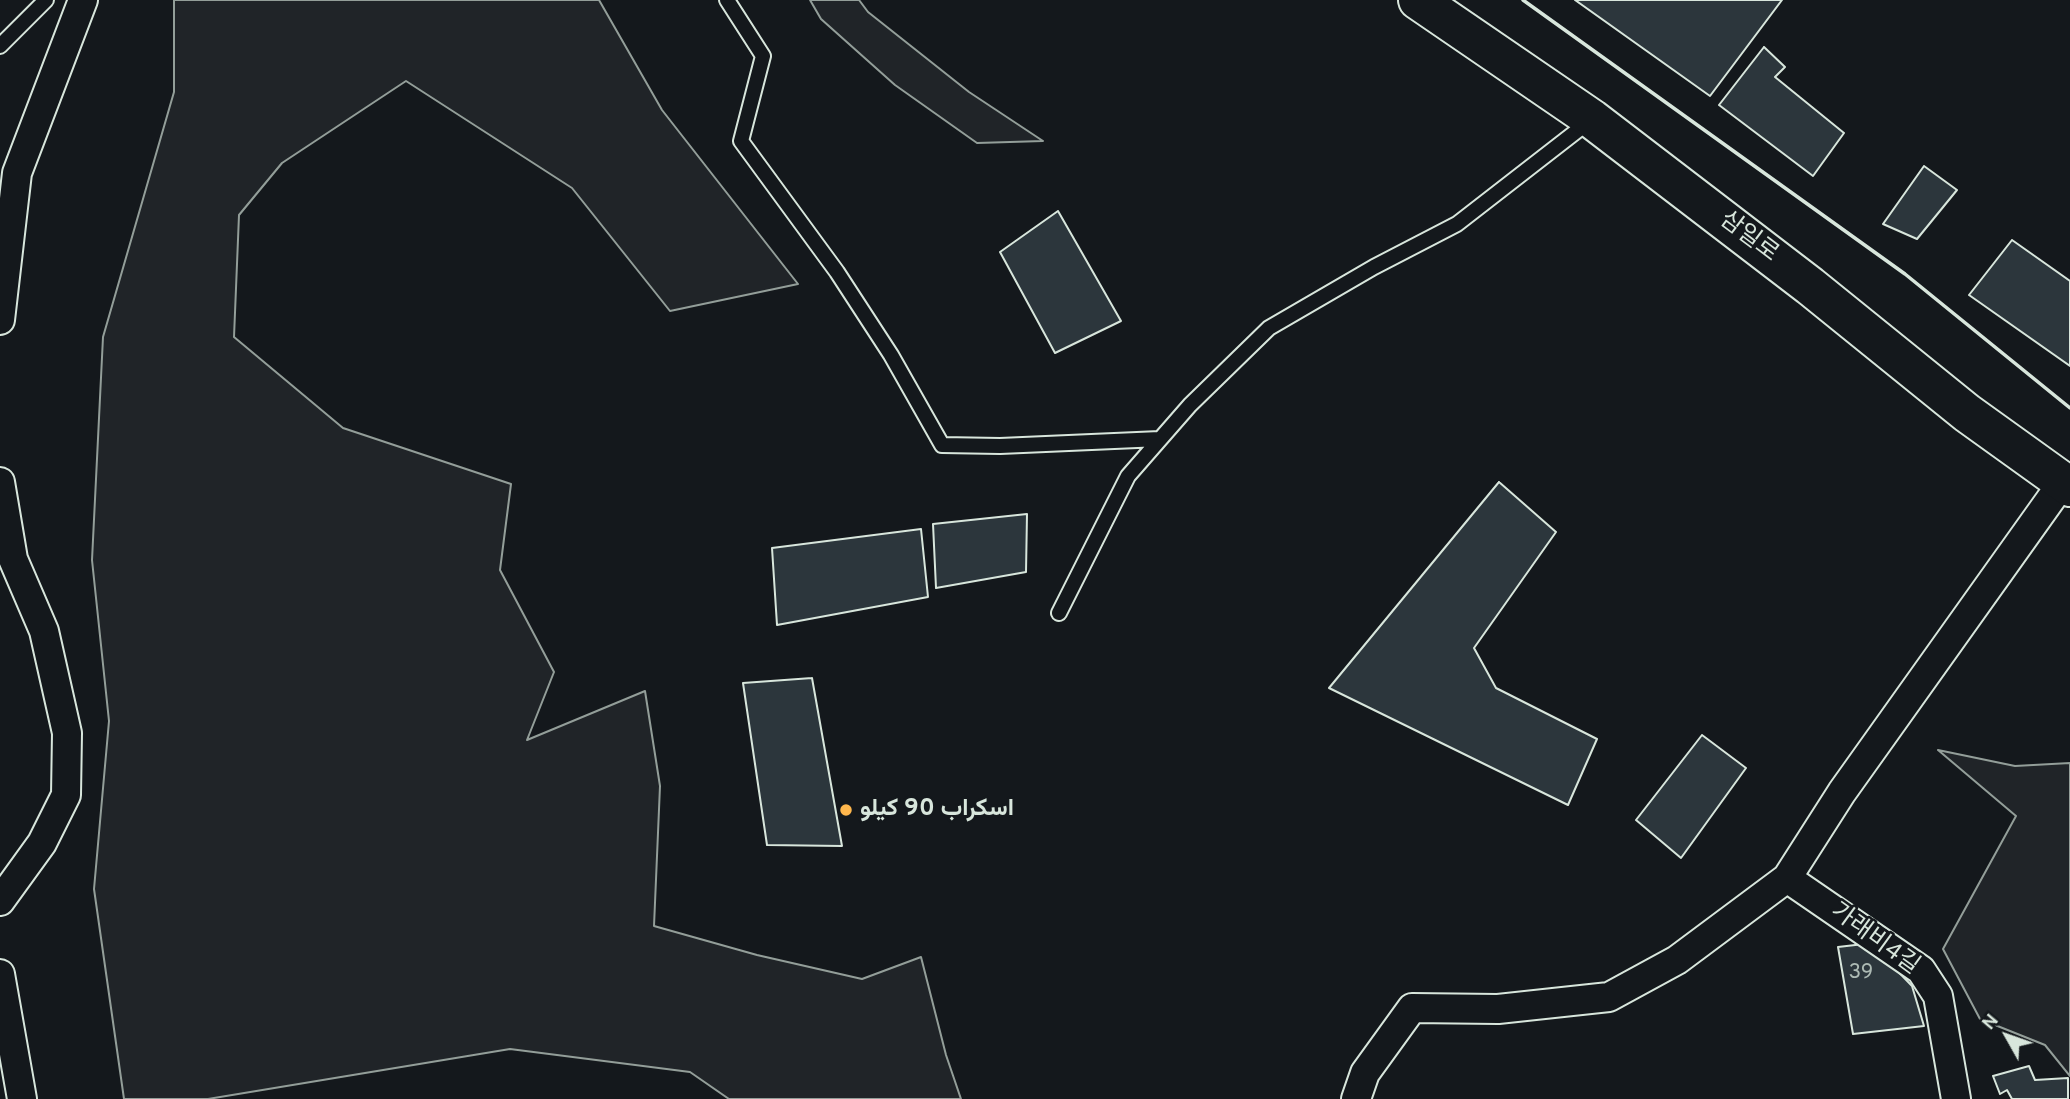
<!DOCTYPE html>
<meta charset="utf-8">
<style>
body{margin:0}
#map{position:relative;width:2070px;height:1099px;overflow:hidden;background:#14181c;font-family:Overpass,sans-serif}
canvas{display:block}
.north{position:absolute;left:1972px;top:1001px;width:70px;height:70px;-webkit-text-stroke:5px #14181c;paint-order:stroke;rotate:310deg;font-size:19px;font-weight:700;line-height:28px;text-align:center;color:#d8e6dc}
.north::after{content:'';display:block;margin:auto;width:24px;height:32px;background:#d8e6dc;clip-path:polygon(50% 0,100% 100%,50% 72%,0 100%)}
</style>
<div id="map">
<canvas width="2070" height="1099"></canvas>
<div class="north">N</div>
</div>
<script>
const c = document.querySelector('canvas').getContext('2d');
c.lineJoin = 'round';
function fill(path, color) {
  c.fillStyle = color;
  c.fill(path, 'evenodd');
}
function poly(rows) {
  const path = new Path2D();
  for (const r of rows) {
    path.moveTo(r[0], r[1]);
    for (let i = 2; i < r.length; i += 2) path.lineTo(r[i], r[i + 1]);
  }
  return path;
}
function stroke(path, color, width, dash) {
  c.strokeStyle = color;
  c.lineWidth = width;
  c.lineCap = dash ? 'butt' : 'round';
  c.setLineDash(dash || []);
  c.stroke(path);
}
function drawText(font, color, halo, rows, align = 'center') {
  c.font = font + ' Overpass,Vazirmatn,"Noto Sans KR",sans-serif';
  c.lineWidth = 5;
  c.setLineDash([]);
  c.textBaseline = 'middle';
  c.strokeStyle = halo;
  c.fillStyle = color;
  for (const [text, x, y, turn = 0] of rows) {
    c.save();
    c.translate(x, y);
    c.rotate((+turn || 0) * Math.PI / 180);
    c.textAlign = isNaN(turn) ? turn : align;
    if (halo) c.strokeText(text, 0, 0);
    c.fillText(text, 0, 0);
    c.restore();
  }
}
const green = poly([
 [174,0,599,0,662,110,798,284,670,311,572,188,406,81,282,163,239,215,234,337,343,428,511,484,500,570,554,672,527,740,645,691,660,786,654,926,757,955,862,979,921,957,946,1055,961,1099,729,1099,690,1072,510,1049,208,1099,124,1099,94,889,109,721,92,560,103,337,174,92,174,0],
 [810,0,859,0,868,12,969,92,1043,141,977,143,895,85,821,19,810,0],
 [1938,750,2015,766,2070,763,2070,1076,2045,1045,1980,1019,1943,949,2016,816,1938,750]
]);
const building = poly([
 [1575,0,1782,0,1710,96,1575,0],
 [1764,47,1785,67,1775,77,1844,133,1813,176,1719,105,1764,47],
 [1924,166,1957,190,1917,239,1883,224,1924,166],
 [1058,211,1121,321,1055,353,1000,252,1058,211],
 [2012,240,2070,281,2070,366,1969,295,2012,240],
 [1499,482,1556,532,1474,648,1496,688,1597,739,1568,805,1329,688,1499,482],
 [1027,514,1026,572,936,588,933,524,1027,514],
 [921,529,928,597,777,625,772,548,921,529],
 [812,678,842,846,767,845,743,683,812,678],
 [1702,735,1746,768,1681,858,1636,820,1702,735],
 [1864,944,1885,958,1912,986,1924,1026,1853,1034,1838,947,1864,944],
 [2029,1066,2035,1080,2068,1078,2068,1099,2012,1099,2007,1090,2000,1094,1993,1076,2029,1066]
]);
const service = poly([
 [727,0,763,56,741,141,837,272,891,355,942,445,1000,446,1160,439],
 [0,46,46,0],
 [1059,613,1128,476,1190,405,1269,328,1374,267,1457,224,1591,120]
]);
const minor = poly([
 [0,320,17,173,83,0],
 [0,482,13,559,44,631,67,733,66,795,42,843,0,901],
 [1787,878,1921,970,1938,996,1956,1099],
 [0,974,22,1099],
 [1356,1099,1365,1073,1412,1008,1498,1009,1609,997,1677,960,1787,878,1842,792,2063,482]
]);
const secondary = poly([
 [1418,0,1592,119,1810,286,1967,413,2070,487]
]);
const wall = poly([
 [1523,0,1905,274,2070,408]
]);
const markers = [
 [846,810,7,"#ffb74d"]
];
const numberNames = [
 ["39",1861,974]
];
const streetNames = [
 ["삼일로",1748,238,37],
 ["가래비4길",1874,940,36]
];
const poiNames = [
 ["اسكراب 90 كيلو",860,810]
];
fill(green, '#202428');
stroke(green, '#939e99', 2);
fill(building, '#2c363c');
stroke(building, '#d8e6dc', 2);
stroke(service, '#d8e6dc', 18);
stroke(minor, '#d8e6dc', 32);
stroke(secondary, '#d8e6dc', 42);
stroke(service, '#14181c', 14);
stroke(minor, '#14181c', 28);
stroke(secondary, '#14181c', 38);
stroke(wall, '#d8e6dc', 3.5);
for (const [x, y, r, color] of markers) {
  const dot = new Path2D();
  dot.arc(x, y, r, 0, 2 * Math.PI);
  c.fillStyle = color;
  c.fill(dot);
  stroke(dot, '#14181c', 2.5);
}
drawText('21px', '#adbab4', null, numberNames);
drawText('24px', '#d8e6dc', '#14181c', streetNames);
drawText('bold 24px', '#d8e6dc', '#14181c', poiNames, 'left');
</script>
